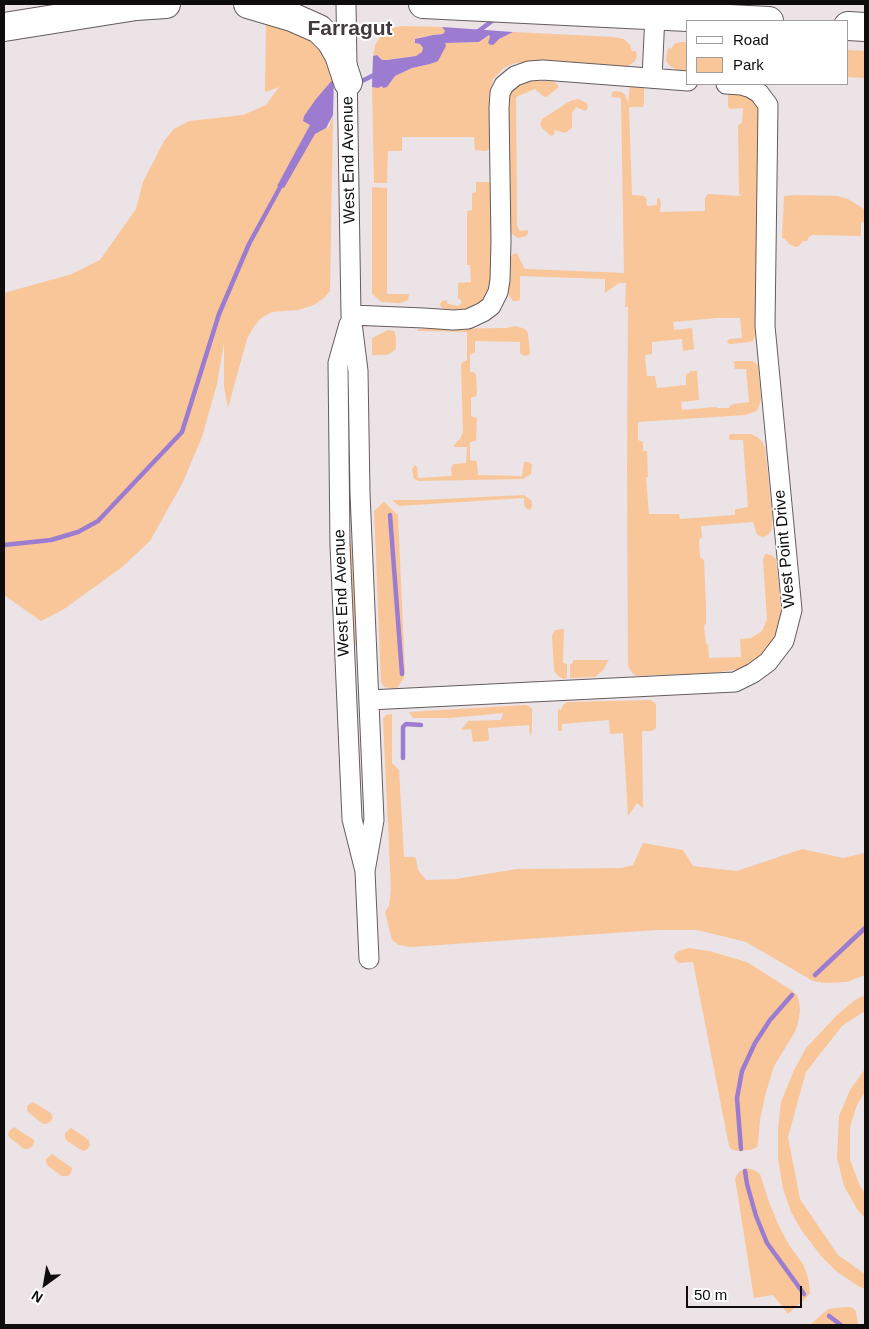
<!DOCTYPE html>
<style>
body{margin:0}
#map{position:relative;width:869px;height:1329px;overflow:hidden;background:#ebe3e5;font-family:Helvetica,sans-serif}
canvas{display:block}
.frame{position:absolute;inset:0;border:5px solid #0e0c0c;pointer-events:none}
.legend{position:absolute;left:686px;top:20px;width:162px;height:65px;box-sizing:border-box;background:#fff;border:1px solid #9f9e9e;margin:0;padding:6px 9px;list-style:none;font-size:15px;color:#0e0c0c}
.legend li{display:flex;align-items:center;gap:10px;height:25px}
.legend b{width:25px;border:1px solid #9f9e9e}
.north{position:absolute;left:20px;top:1259px;width:50px;height:50px;-webkit-text-stroke:4px #fff;paint-order:stroke;rotate:212deg;font-size:14px;font-weight:700;line-height:20px;text-align:center;color:#0e0c0c}
.north::after{content:'';display:block;margin:auto;width:18px;height:22px;background:#0e0c0c;clip-path:polygon(50% 0,100% 100%,50% 72%,0 100%)}
.scale{position:absolute;left:686px;top:1286px;width:116px;height:22px;box-sizing:border-box;border:2px solid #0e0c0c;border-top:0;padding-left:6px;font-size:15px;line-height:18px;white-space:nowrap;color:#0e0c0c;-webkit-text-stroke:4px #fff;paint-order:stroke}
</style>
<div id="map">
<canvas width="869" height="1329"></canvas>
<div class="frame"></div>
<ul class="legend">
<li><b style="height:6px;background:#fff"></b>Road</li>
<li><b style="height:14px;background:#f9c69a"></b>Park</li>
</ul>
<div class="north">N</div>
<div class="scale">50 m</div>
</div>
<script>
const c = document.querySelector('canvas').getContext('2d');
c.lineJoin = 'round';
function fill(path, color) {
  c.fillStyle = color;
  c.fill(path, 'evenodd');
}
function poly(rows) {
  const path = new Path2D();
  for (const r of rows) {
    path.moveTo(r[0], r[1]);
    for (let i = 2; i < r.length; i += 2) path.lineTo(r[i], r[i + 1]);
  }
  return path;
}
function stroke(path, color, width, dash) {
  c.strokeStyle = color;
  c.lineWidth = width;
  c.lineCap = dash ? 'butt' : 'round';
  c.setLineDash(dash || []);
  c.stroke(path);
}
function drawText(font, color, halo, rows, align = 'center') {
  c.font = font + ' Helvetica,sans-serif';
  c.lineWidth = 4;
  c.setLineDash([]);
  c.textBaseline = 'middle';
  c.strokeStyle = halo;
  c.fillStyle = color;
  for (const [text, x, y, turn = 0] of rows) {
    c.save();
    c.translate(x, y);
    c.rotate((+turn || 0) * Math.PI / 180);
    c.textAlign = isNaN(turn) ? turn : align;
    if (halo) c.strokeText(text, 0, 0);
    c.fillText(text, 0, 0);
    c.restore();
  }
}
const green = poly([
 [266,23,299,27,320,41,334,78,326,119,328,130,333,115,330,291,325,297,314,305,298,310,272,312,260,319,253,328,247,339,228,408,224,387,224,343,217,384,202,437,183,482,150,541,121,568,64,609,41,621,4,595,4,293,72,274,100,260,136,209,143,182,164,141,174,129,189,121,243,115,266,105,279,87,265,92],
 [402,26,442,27,445,31,443,34,433,35,417,38,416,44,420,44,423,48,422,52,416,56,387,60,382,60,377,55,373,56,375,45,382,34,391,28],
 [513,32,613,37,624,39,630,45,632,51,636,51,637,57,634,62,628,66,623,67,530,62,515,63,504,68,493,79,489,95,490,148,486,151,475,150,474,137,402,137,402,151,388,151,387,183,374,183,372,87,378,88,382,86,387,87,395,76,412,68,430,64,445,43,479,42,489,35,491,37,499,39],
 [680,42,688,42,688,71,678,70,671,67,666,61,668,47,671,49,674,44],
 [848,50,865,51,865,78,848,77],
 [521,81,553,81,558,85,558,88,546,97,543,96,535,89,516,97,517,226,520,231,527,230,528,231,528,234,526,236,518,238,511,233,509,228,509,92],
 [641,85,644,87,644,103,643,107,629,107,632,195,644,196,646,198,647,206,657,205,657,199,659,198,661,202,660,212,705,211,705,198,708,194,740,196,742,192,739,195,738,125,742,123,743,108,730,109,728,107,728,93,747,93,757,104,760,114,755,336,753,341,750,342,730,344,728,343,727,341,730,339,742,338,740,318,717,318,673,322,674,330,692,328,694,349,683,351,682,339,652,342,652,354,645,355,647,376,655,376,657,388,686,385,686,374,690,373,690,371,697,371,699,400,681,402,682,410,715,407,719,408,729,408,731,405,734,404,749,402,746,369,735,369,734,361,753,361,758,365,761,399,759,406,757,411,745,415,638,422,638,440,643,442,643,451,647,451,648,477,646,477,649,514,679,514,680,519,735,515,735,510,737,509,748,507,743,440,731,440,729,439,729,435,731,434,751,434,757,437,762,441,765,448,772,512,772,529,768,535,763,537,757,535,753,522,701,526,702,537,699,540,700,557,704,560,706,607,706,624,704,625,706,643,708,645,709,658,741,657,740,639,751,638,762,631,767,619,763,560,765,554,771,555,776,559,781,607,781,619,778,631,768,650,759,659,738,669,714,673,637,676,633,674,628,666,627,468,628,307,625,307,626,283,619,283,605,293,605,279,520,276,520,299,518,301,513,301,508,294,510,258,513,254,517,253,524,268,527,269,624,273,621,98,611,97,612,93,614,91,622,92,625,95,628,103,630,86],
 [578,99,587,103,588,108,585,111,576,107,572,113,572,128,565,133,554,130,555,134,551,136,542,128,540,124,542,119,570,101],
 [476,182,491,182,492,251,491,289,483,302,476,306,458,310,444,309,441,307,440,304,442,301,447,300,447,303,449,304,458,306,462,303,460,299,458,299,458,283,471,282,470,265,467,265,467,211,472,210,472,193,476,192],
 [372,187,387,188,387,294,409,294,408,300,400,303,382,302,372,294],
 [796,195,837,196,848,199,861,207,865,210,865,223,861,222,861,236,812,235,809,237,807,241,803,241,799,246,796,247,790,245,785,239,782,238,784,197,785,196],
 [516,326,525,329,528,333,530,353,529,355,524,356,520,353,520,342,475,341,475,352,470,355,470,372,474,372,476,375,477,393,476,396,471,398,471,416,477,418,476,441,470,442,470,460,476,461,477,463,478,475,522,476,524,462,529,462,532,465,531,474,523,479,419,481,414,479,412,469,415,465,417,467,418,478,452,476,451,468,453,464,466,463,467,447,454,447,454,445,460,439,463,432,461,364,463,362,467,360,467,332,418,331,417,330,420,329,507,328],
 [388,330,394,331,395,333,396,339,396,348,394,351,387,355,372,355,372,338],
 [524,495,532,501,532,506,530,510,527,509,524,505,524,498,399,506,392,500,421,500],
 [384,502,398,515,405,672,404,678,397,688,394,689,384,687,381,682,374,511],
 [349,542,354,545,358,646,354,645],
 [564,629,563,663,567,664,567,678,564,679,559,677,554,671,552,635,555,630],
 [573,660,609,660,603,670,595,677,570,678,570,664,573,663],
 [651,700,656,704,656,728,652,731,642,731,643,808,637,803,628,816,623,733,610,734,609,720,562,724,562,731,558,731,558,709,561,710,563,705,567,702],
 [525,705,529,706,532,709,532,731,530,736,529,725,488,728,489,740,487,741,473,742,471,729,461,730,468,721,501,720,503,713,450,718,413,718,409,712],
 [392,714,392,763,399,770,404,857,415,857,416,859,418,870,426,880,456,879,517,869,622,868,633,865,643,843,683,850,693,866,737,871,802,849,843,858,865,853,865,975,847,982,824,983,813,981,746,942,697,930,657,930,411,947,399,945,392,940,385,912,389,906,391,890,383,719,386,715],
 [688,948,709,951,747,962,791,990,797,995,799,1001,800,1011,798,1023,795,1032,774,1066,765,1096,760,1120,758,1143,757,1147,751,1150,737,1151,731,1149,729,1146,693,962,679,963,674,958,675,954,679,951],
 [865,995,865,1011,842,1026,806,1072,788,1137,800,1199,838,1255,865,1274,865,1289,858,1286,836,1271,821,1256,802,1231,791,1212,783,1189,778,1158,778,1130,781,1102,794,1070,806,1048,837,1015,855,1000],
 [865,1069,865,1092,857,1105,850,1127,850,1160,860,1186,865,1193,865,1218,857,1209,844,1186,837,1158,839,1116,850,1090],
 [33,1102,51,1113,53,1118,50,1122,46,1124,43,1124,29,1113,27,1110,27,1106],
 [14,1127,34,1140,34,1143,32,1147,27,1149,24,1149,10,1138,8,1135,9,1131],
 [71,1128,89,1140,90,1145,88,1149,84,1151,81,1150,66,1140,65,1137,65,1133],
 [52,1154,72,1168,71,1173,68,1176,62,1176,48,1166,46,1162,46,1159],
 [747,1168,756,1171,760,1174,769,1202,778,1224,789,1245,803,1264,807,1274,809,1283,810,1293,806,1298,788,1314,773,1295,754,1298,735,1178,740,1171],
 [849,1307,853,1308,856,1311,858,1325,810,1325,828,1309,836,1308]
]);
const water = poly([
 [442,27,513,32,499,39,493,45,491,45,488,43,490,37,489,35,479,42,445,43,446,46,438,61,430,64,412,68,395,76,387,87,383,88,382,86,378,88,372,87,373,56,377,55,382,60,387,60,416,56,422,52,423,48,420,44,415,43,415,39,433,35,443,34,445,31],
 [334,78,333,115,326,128,315,134,284,188,277,186,310,125,303,121,304,116,316,99]
]);
const stream = poly([
 [476,33,496,18],
 [358,83,378,73],
 [390,515,402,674],
 [4,545,51,540,78,532,98,521,182,432,219,314,249,244,283,182],
 [403,758,403,727,406,724,421,725],
 [815,975,865,928],
 [741,1149,737,1098,742,1071,755,1043,770,1020,792,995],
 [745,1171,747,1184,756,1216,767,1243,804,1294],
 [829,1316,841,1325]
]);
const street = poly([
 [346,4,351,315,358,371,360,493,374,820,365,871],
 [652,78,655,15],
 [351,315,424,318,453,320,468,319,483,312,491,306,498,292,500,280,501,241,499,108,500,93,504,85,515,76,529,71,543,70,688,81],
 [349,324,338,363,340,545,352,819,365,871,369,959],
 [369,700,735,682,753,673,768,662,784,641,792,610,765,326,768,105,759,93,751,88,741,85,726,84]
]);
const primary = poly([
 [248,4,292,17,319,29,331,41,339,55,348,82],
 [423,4,769,21],
 [848,26,865,27],
 [4,27,136,6,166,4]
]);
const streetNames = [
 ["West End Avenue",349,160,-91],
 ["West Point Drive",785,549,-95],
 ["West End Avenue",342,593,-92]
];
const districtNames = [
 ["Farragut",350,29]
];
fill(green, '#f9c69a');
fill(water, '#9c7cd0');
stroke(stream, '#9c7cd0', 4.5);
stroke(street, '#645c5e', 21);
stroke(primary, '#645c5e', 30);
stroke(street, '#fff', 19);
stroke(primary, '#fff', 28);
drawText('16px', '#0e0c0c', '#fff', streetNames);
drawText('bold 21px', '#423b3d', '#fff', districtNames);
</script>
